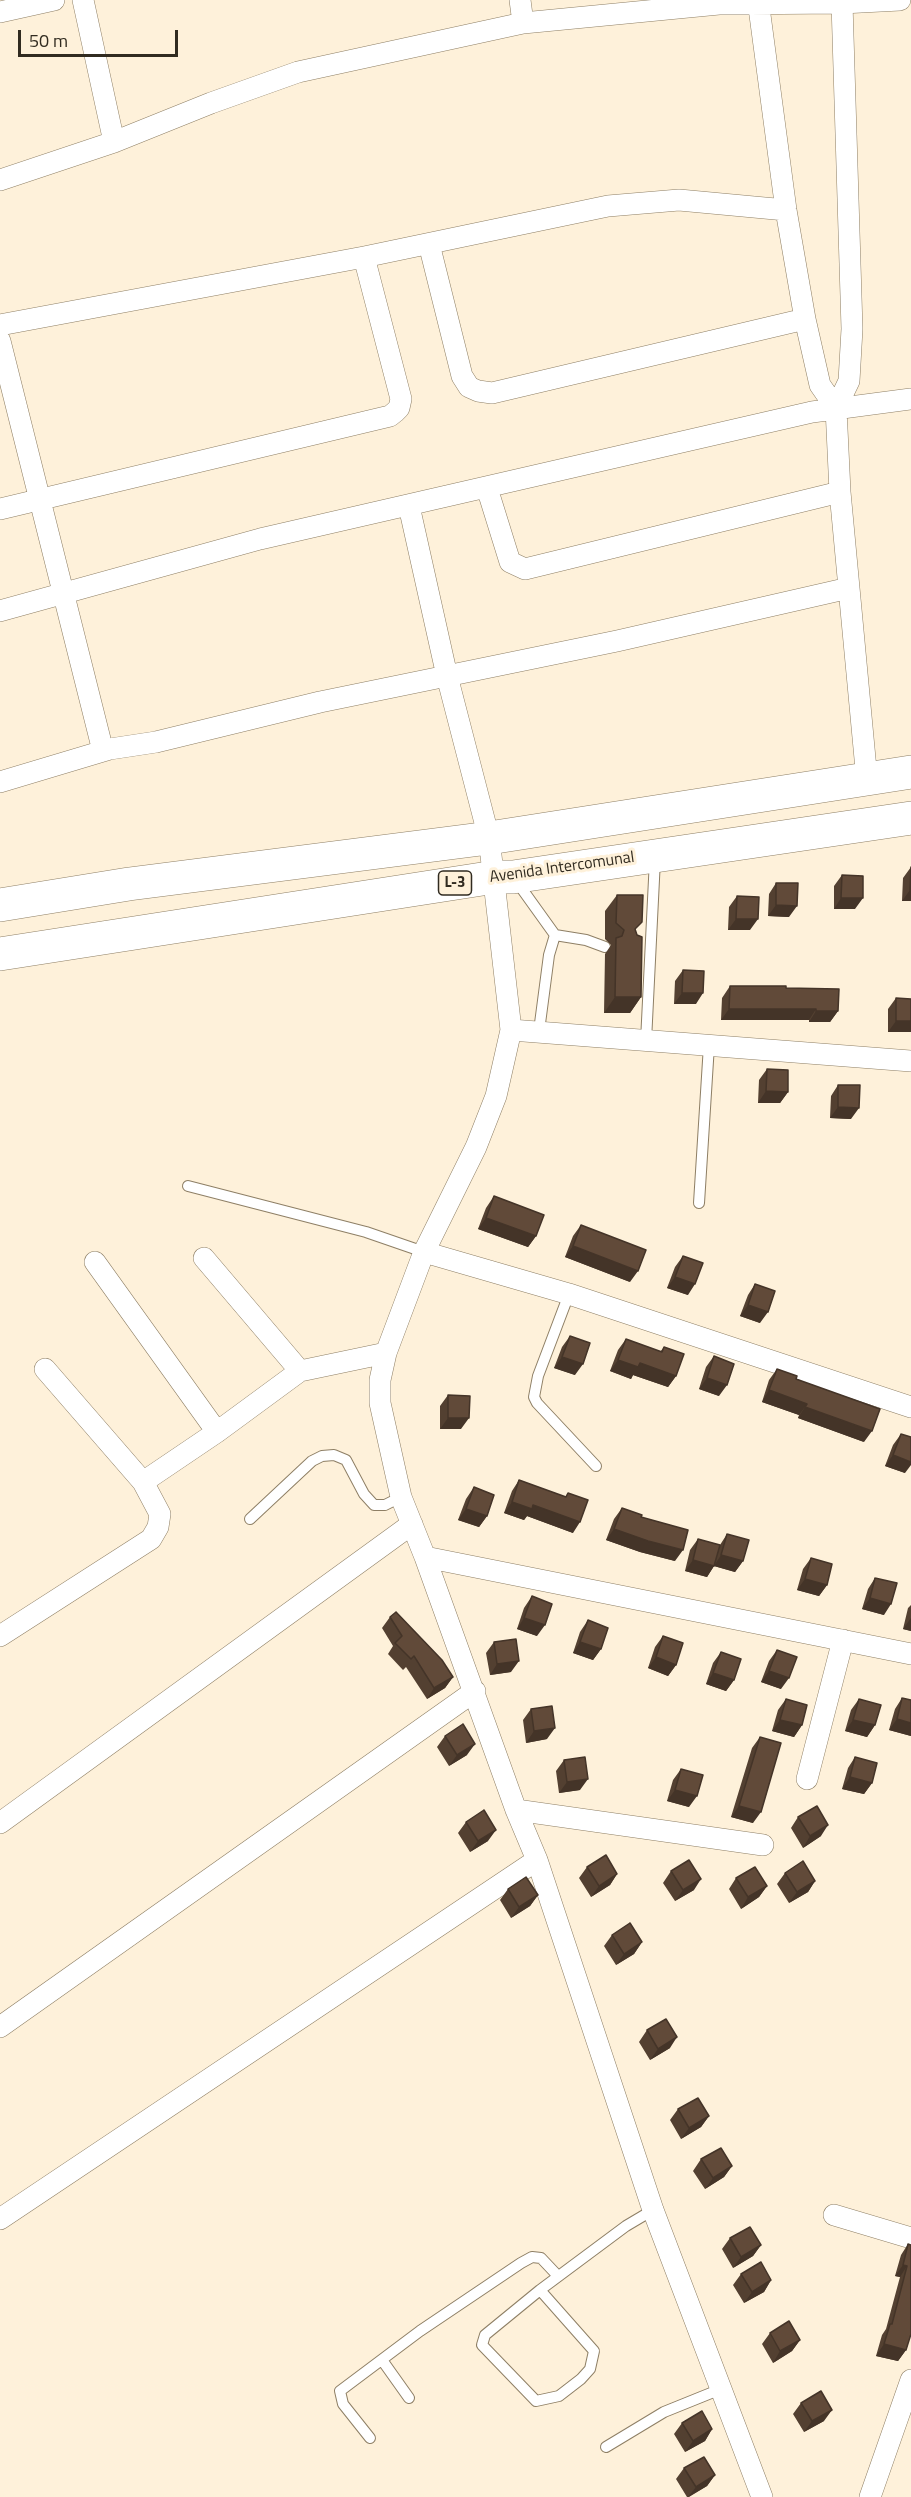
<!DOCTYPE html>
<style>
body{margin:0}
#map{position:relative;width:911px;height:2497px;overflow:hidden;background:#fef1da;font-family:"Titillium Web",sans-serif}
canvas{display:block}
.scale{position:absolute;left:18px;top:30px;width:160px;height:27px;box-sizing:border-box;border:3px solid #312b20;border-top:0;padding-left:8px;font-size:18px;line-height:21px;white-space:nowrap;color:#312b20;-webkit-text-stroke:4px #fef1da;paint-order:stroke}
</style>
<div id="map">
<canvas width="911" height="2497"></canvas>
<div class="scale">50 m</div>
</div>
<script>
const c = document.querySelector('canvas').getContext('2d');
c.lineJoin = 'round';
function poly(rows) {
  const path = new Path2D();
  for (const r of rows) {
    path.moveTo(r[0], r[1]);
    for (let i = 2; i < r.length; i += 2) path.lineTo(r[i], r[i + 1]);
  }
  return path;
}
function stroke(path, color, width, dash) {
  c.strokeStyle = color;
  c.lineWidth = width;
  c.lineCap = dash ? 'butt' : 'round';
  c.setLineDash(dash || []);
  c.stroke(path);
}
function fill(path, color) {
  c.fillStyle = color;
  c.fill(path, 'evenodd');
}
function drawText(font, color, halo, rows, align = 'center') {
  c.font = font + ' "Titillium Web",sans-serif';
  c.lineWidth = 6;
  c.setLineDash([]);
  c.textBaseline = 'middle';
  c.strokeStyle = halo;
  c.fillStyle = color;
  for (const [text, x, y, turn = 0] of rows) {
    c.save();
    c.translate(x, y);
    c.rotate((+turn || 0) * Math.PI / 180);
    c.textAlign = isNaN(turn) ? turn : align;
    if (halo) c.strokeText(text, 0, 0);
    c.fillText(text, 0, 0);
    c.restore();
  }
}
const lane = poly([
 [517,882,555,935,586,940,605,947],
 [539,1031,549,955,555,935],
 [646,1041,655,859],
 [188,1186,366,1232,424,1252],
 [699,1203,709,1045],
 [569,1294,538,1376,534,1397,537,1403,596,1466],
 [250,1519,312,1461,322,1456,334,1455,346,1460,364,1494,374,1505,385,1505,401,1497],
 [540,2290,594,2351,590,2369,581,2379,559,2396,536,2401,482,2345,485,2335,540,2290,626,2226,653,2210],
 [382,2360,409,2398],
 [370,2438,343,2404,340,2391,420,2331,521,2263,532,2257,541,2258,558,2276],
 [606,2447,664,2412,721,2389]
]);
const street = poly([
 [83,0,114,142],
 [520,0,523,23],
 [758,0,786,210,805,319,820,385,836,408],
 [842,3,852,329,849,381,836,408,840,492,867,780],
 [0,12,54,0],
 [0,180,114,142,211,103,298,72,523,23,719,4,842,3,900,0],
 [429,244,462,376,469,387,478,391,492,393,805,319],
 [0,325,364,257,608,206,679,200,786,210],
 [0,341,103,751],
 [487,488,510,562,525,569,840,492],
 [409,506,447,676,489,838,511,1030,496,1096,476,1147,424,1252,386,1353,380,1380,380,1403,401,1497,425,1557,516,1810,537,1860,653,2210,762,2497],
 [0,509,390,416,395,412,399,408,401,399,364,257],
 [0,611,260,539,812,412,911,399],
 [0,782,110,749,156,742,320,702,617,641,849,588],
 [511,1030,911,1061],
 [424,1252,569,1294,911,1407],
 [204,1258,300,1371],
 [95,1262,217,1432],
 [143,1482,217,1432,300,1371,386,1353],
 [425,1557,911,1654],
 [0,1636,151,1539,158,1527,160,1514,143,1482,45,1369],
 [807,1779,843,1640],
 [516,1810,763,1845],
 [0,1823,412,1524],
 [0,2027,475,1691],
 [834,2215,911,2238],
 [0,2219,537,1860],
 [870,2497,911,2380]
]);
const primary = poly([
 [0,905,129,884,489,838,911,772],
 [0,954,495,877,513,877,911,818]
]);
const wall = poly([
 [911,867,911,901,902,901,903,878],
 [842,875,855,909,834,909,834,886],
 [776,883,789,917,768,916,769,894],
 [617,895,636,931,641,997,630,1013,604,1013,605,954,611,945,605,939,605,911],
 [737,896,750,930,728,930,729,907],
 [683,970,696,1004,674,1004,675,981],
 [730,986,786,988,838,1011,830,1022,809,1022,809,1020,721,1020,722,998],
 [896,998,911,999,911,1032,888,1032,888,1009],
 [767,1069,788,1092,780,1103,758,1103,759,1080],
 [838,1085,851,1119,830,1118,831,1096],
 [494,1196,536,1236,528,1247,478,1229,486,1208],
 [581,1225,630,1282,565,1257,573,1236],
 [683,1256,688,1295,667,1288,675,1267],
 [755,1284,760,1323,740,1316,748,1295],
 [570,1336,575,1375,554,1368,562,1347],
 [626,1339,660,1352,664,1347,676,1376,668,1387,633,1375,631,1379,610,1371,618,1350],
 [714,1356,719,1396,699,1389,706,1367],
 [777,1369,796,1379,864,1442,798,1418,799,1415,762,1402,769,1380],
 [448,1395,461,1429,440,1429,440,1406],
 [901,1434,905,1473,885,1466,893,1445],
 [519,1480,565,1497,568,1493,573,1533,527,1516,524,1520,504,1513,512,1491],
 [474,1487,487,1516,479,1527,458,1520,466,1499],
 [622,1508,641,1517,675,1561,640,1552,606,1540,614,1519],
 [727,1534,743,1561,735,1572,714,1566,707,1577,685,1571,690,1550,698,1539,720,1545],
 [811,1558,827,1585,819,1596,797,1590,803,1569],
 [875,1578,884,1615,862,1609,868,1589],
 [532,1596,537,1636,517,1629,524,1608],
 [911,1605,911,1631,903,1629,908,1608],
 [390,1617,453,1677,445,1688,427,1699,406,1667,403,1670,388,1654,393,1646,382,1628],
 [588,1620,601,1649,593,1660,573,1653,580,1632],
 [663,1636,676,1665,668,1676,648,1668,655,1647],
 [494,1642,511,1672,490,1675,486,1653],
 [777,1650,781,1689,761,1682,769,1661],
 [721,1652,734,1680,726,1691,706,1684,713,1663],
 [902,1698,911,1736,889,1730,895,1709],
 [786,1699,802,1725,794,1737,772,1731,778,1710],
 [859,1699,875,1725,867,1737,845,1731,851,1710],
 [531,1709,547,1739,526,1743,523,1720],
 [445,1736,467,1755,449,1766,437,1747],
 [760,1737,753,1823,731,1817,752,1748],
 [855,1757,872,1783,864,1794,842,1789,848,1768],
 [564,1760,580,1790,559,1793,556,1771],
 [681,1769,689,1807,667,1801,673,1780],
 [798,1817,821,1836,803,1848,791,1828],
 [466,1822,488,1841,470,1852,458,1833],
 [587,1867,617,1874,610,1885,591,1897,579,1878],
 [671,1871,694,1890,675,1901,663,1883],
 [785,1873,815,1881,808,1892,789,1903,777,1884],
 [736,1878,767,1886,759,1897,741,1909,729,1889],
 [508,1889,538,1895,530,1906,511,1918,500,1900],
 [612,1935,642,1942,634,1954,616,1965,604,1946],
 [647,2030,670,2048,650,2060,639,2042],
 [678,2109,709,2116,701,2127,681,2139,670,2120],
 [701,2159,732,2166,724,2177,705,2189,693,2171],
 [730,2238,761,2245,753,2256,733,2268,722,2249],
 [908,2244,906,2350,898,2361,876,2356,882,2335,886,2329,900,2277,895,2276,901,2255],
 [741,2274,771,2280,764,2292,744,2303,733,2285],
 [770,2333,800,2340,792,2351,773,2363,762,2344],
 [801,2403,824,2421,804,2432,793,2414],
 [682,2423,712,2429,705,2441,685,2452,674,2434],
 [684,2468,715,2475,707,2486,689,2497,687,2497,676,2479]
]);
const shadedWall = poly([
 [910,890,911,890,911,901,902,901],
 [841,898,863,898,855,909,834,909],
 [776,905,797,906,789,917,768,916],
 [736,919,758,919,750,930,728,930],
 [682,993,703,993,696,1004,674,1004],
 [615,997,641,997,630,1013,604,1013],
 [729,1009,816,1009,809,1020,721,1020],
 [816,1011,838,1011,830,1022,809,1022],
 [896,1021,911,1021,911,1032,888,1032],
 [766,1091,788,1092,780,1103,758,1103],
 [838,1107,859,1108,851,1119,830,1118],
 [486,1218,536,1236,528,1247,478,1229],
 [573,1246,638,1271,630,1282,565,1257],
 [675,1277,695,1284,688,1295,667,1288],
 [748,1305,768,1312,760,1323,740,1316],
 [562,1357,583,1364,575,1375,554,1368],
 [618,1360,640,1363,676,1376,668,1387,633,1375,631,1379,610,1371],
 [707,1378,727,1385,719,1396,699,1389],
 [769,1390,807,1404,799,1415,762,1402],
 [805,1407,872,1431,864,1442,798,1418],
 [448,1418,469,1418,461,1429,440,1429],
 [893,1455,911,1462,911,1465,905,1473,885,1466],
 [512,1502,533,1505,580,1522,573,1533,527,1516,524,1520,504,1513],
 [466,1509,487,1516,479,1527,458,1520],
 [614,1529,683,1550,675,1561,640,1552,606,1540],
 [721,1555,743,1561,735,1572,714,1566,707,1577,685,1571,693,1560,714,1566],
 [805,1579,827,1585,819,1596,797,1590],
 [870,1598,891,1604,884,1615,862,1609],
 [524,1618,545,1625,537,1636,517,1629],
 [911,1618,911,1631,903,1629],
 [580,1642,601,1649,593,1660,573,1653],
 [656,1657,676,1665,668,1676,648,1668],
 [519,1661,511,1672,490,1675,497,1664],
 [769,1671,789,1678,781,1689,761,1682],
 [713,1673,734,1680,726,1691,706,1684],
 [453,1677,445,1688,427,1699,434,1688],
 [897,1719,911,1723,911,1736,889,1730],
 [780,1720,802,1725,794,1737,772,1731],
 [853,1720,875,1725,867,1737,845,1731],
 [555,1728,547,1739,526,1743,534,1731],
 [475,1744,467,1755,449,1766,457,1755],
 [850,1777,872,1783,864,1794,842,1789],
 [588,1779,580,1790,559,1793,567,1782],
 [675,1790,697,1796,689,1807,667,1801],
 [739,1806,761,1812,753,1823,731,1817],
 [828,1825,821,1836,803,1848,810,1836],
 [496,1830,488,1841,470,1852,478,1841],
 [617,1874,610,1885,591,1897,599,1886],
 [701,1879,694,1890,675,1901,683,1890],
 [815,1881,808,1892,789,1903,797,1892],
 [767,1886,759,1897,741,1909,748,1897],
 [538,1895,530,1906,511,1918,519,1907],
 [642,1942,634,1954,616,1965,624,1954],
 [677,2037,670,2048,650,2060,658,2049],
 [709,2116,701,2127,681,2139,689,2128],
 [732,2166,724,2177,705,2189,713,2178],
 [761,2245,753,2256,733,2268,741,2257],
 [903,2265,907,2266,900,2277,895,2276],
 [771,2280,764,2292,744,2303,752,2292],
 [800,2340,792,2351,773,2363,780,2351],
 [884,2344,906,2350,898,2361,876,2356],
 [832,2410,824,2421,804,2432,812,2421],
 [712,2429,705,2441,685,2452,693,2441],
 [715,2475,707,2486,688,2497,696,2487]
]);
const building = poly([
 [911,867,911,890,910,890,911,867],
 [842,875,863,876,863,898,841,898,842,875],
 [776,883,798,883,797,906,776,905,776,883],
 [617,895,643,895,642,922,635,929,637,935,642,937,641,997,615,997,616,938,622,936,624,930,616,923,617,895],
 [737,896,759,897,758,919,736,919,737,896],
 [683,970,704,971,703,993,682,993,683,970],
 [730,986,786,986,786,988,839,989,838,1011,816,1011,816,1009,729,1009,730,986],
 [896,998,911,999,911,1021,896,1021,896,998],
 [767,1069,788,1070,788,1092,766,1091,767,1069],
 [838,1085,860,1085,859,1108,838,1107,838,1085],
 [494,1196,544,1215,536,1236,486,1218,494,1196],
 [581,1225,646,1250,638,1271,573,1246,581,1225],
 [683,1256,703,1263,695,1284,675,1277,683,1256],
 [755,1284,775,1291,768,1312,748,1305,755,1284],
 [570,1336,590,1343,583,1364,562,1357,570,1336],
 [626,1339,662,1352,664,1347,684,1354,676,1376,640,1363,638,1367,618,1360,626,1339],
 [714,1356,734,1364,727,1385,707,1378,714,1356],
 [777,1369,797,1376,796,1379,880,1409,872,1431,805,1407,807,1404,769,1390,777,1369],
 [448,1395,470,1396,469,1418,448,1418,448,1395],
 [901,1434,911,1437,911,1462,893,1455,901,1434],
 [519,1480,566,1497,568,1493,588,1500,580,1522,533,1505,532,1509,512,1502,519,1480],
 [474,1487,494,1495,487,1516,466,1509,474,1487],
 [622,1508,642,1515,641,1517,688,1530,683,1550,648,1541,614,1529,622,1508],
 [727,1534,749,1540,743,1561,721,1555,727,1534],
 [698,1539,720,1545,714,1566,693,1560,698,1539],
 [811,1558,832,1564,827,1585,805,1579,811,1558],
 [875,1578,897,1583,891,1604,870,1598,875,1578],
 [532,1596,552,1604,545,1625,524,1618,532,1596],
 [396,1612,442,1660,453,1677,434,1688,414,1656,411,1659,395,1643,402,1636,390,1617,396,1612],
 [588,1620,608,1628,601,1649,580,1642,588,1620],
 [663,1636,683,1643,676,1665,656,1657,663,1636],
 [516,1639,519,1661,497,1664,494,1642,516,1639],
 [777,1650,797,1657,789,1678,769,1671,777,1650],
 [721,1652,741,1659,734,1680,713,1673,721,1652],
 [902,1698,911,1700,911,1723,897,1719,902,1698],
 [786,1699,807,1705,802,1725,780,1720,786,1699],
 [859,1699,881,1705,875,1725,853,1720,859,1699],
 [552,1706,555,1728,534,1731,531,1709,552,1706],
 [463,1724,475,1744,457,1755,445,1736,463,1724],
 [760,1737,781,1743,761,1812,739,1806,760,1737],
 [585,1757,588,1779,567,1782,564,1760,585,1757],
 [855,1757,877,1763,872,1783,850,1777,855,1757],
 [681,1769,703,1775,697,1796,675,1790,681,1769],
 [817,1806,828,1825,810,1836,798,1817,817,1806],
 [484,1810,496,1830,478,1841,466,1822,484,1810],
 [606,1855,617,1874,599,1886,587,1867,606,1855],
 [689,1860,701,1879,683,1890,671,1871,689,1860],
 [803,1861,815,1881,797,1892,785,1873,803,1861],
 [755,1867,767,1886,748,1897,736,1878,755,1867],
 [526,1877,538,1895,519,1907,508,1889,526,1877],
 [630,1923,642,1942,624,1954,612,1935,630,1923],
 [666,2019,677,2037,658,2049,647,2030,666,2019],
 [698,2098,709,2116,689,2128,678,2109,698,2098],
 [721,2148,732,2166,713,2178,701,2159,721,2148],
 [750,2227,761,2245,741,2257,730,2238,750,2227],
 [908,2244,911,2245,911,2334,906,2350,884,2344,890,2324,892,2324,907,2266,903,2265,908,2244],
 [761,2262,771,2280,752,2292,741,2274,761,2262],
 [789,2321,800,2340,780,2351,770,2333,789,2321],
 [821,2391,832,2410,812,2421,801,2403,821,2391],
 [702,2411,712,2429,693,2441,682,2423,702,2411],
 [704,2457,715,2475,696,2487,684,2468,704,2457]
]);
const shields = [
 [455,883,33]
];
const shieldNames = [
 ["L-3",455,883]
];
const streetNames = [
 ["Avenida Intercomunal",562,868,-8]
];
stroke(lane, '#8e7f65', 12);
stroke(street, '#8e7f65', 22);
stroke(primary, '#8e7f65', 34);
stroke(lane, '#fff', 10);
stroke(street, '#fff', 21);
stroke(primary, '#fff', 33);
fill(wall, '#534031');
fill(shadedWall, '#443428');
fill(building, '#614a39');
stroke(building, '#443428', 1.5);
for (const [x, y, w] of shields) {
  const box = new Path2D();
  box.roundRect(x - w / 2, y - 12, w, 24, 4.5);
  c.fillStyle = '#fef1da';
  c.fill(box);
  stroke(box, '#312b20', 1.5);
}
drawText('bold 15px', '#312b20', null, shieldNames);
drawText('16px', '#312b20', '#fef1da', streetNames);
</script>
